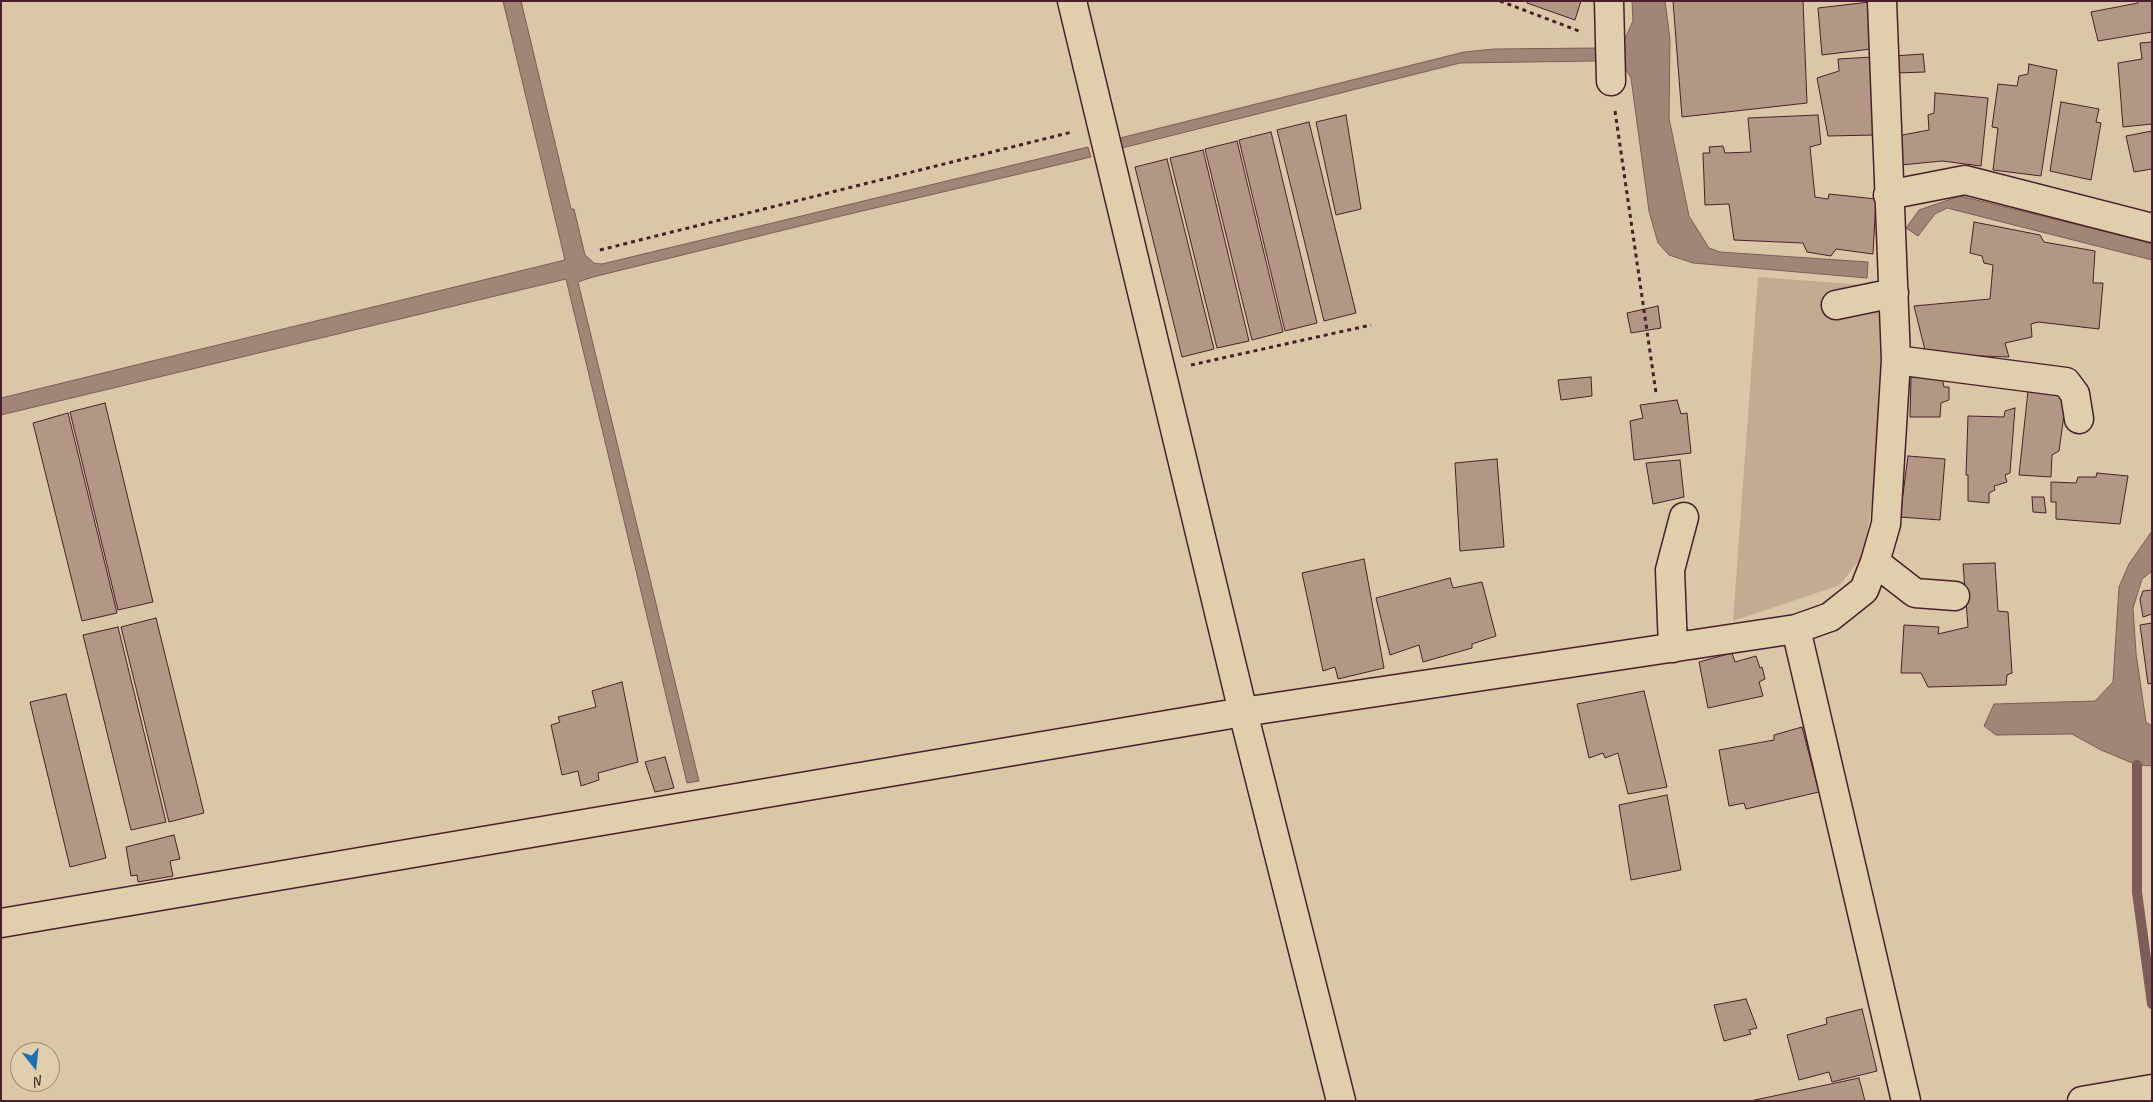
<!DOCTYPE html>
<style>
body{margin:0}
#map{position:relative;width:2153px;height:1102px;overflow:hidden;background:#dbc7a7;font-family:Caveat,sans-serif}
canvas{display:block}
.frame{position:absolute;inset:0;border:2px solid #4a1f2b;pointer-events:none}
.north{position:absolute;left:10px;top:1042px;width:50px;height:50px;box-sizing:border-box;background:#e1ceac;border:1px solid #a58878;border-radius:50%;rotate:164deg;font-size:14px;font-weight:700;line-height:20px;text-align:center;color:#4a1f2b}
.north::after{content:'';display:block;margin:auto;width:18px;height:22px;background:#1f6fb2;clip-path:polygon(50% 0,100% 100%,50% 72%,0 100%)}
</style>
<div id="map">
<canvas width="2153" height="1102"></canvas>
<div class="frame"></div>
<div class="north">N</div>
</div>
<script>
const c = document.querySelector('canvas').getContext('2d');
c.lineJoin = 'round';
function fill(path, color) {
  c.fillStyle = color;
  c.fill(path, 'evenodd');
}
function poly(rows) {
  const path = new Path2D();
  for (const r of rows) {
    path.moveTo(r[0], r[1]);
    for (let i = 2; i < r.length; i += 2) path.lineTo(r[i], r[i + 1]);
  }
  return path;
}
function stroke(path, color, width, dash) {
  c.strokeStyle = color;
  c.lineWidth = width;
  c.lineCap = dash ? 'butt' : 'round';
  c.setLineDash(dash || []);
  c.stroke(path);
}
const green = poly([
 [1758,277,1878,286,1884,331,1879,455,1864,554,1840,585,1733,621]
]);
const water = poly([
 [503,1,521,1,571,209,574,209,585,255,594,263,602,264,1088,147,1091,157,841,216,593,277,578,282,699,781,687,783,566,279,1,415,1,398,565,260,503,1],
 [1632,1,1665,1,1670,39,1669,118,1689,216,1709,248,1720,252,1868,262,1867,278,1693,263,1669,255,1658,243,1649,211,1631,78,1625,68,1595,61,1460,63,1122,148,1120,138,1464,52,1494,49,1597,48,1623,43,1633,21,1632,1],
 [1960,196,2152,243,2152,260,1947,208,1935,214,1918,236,1906,228,1919,210,1960,196],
 [2152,531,2152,571,2142,579,2133,608,2136,653,2146,722,2152,726,2152,766,2137,765,2101,750,2072,734,1996,735,1984,726,1994,704,2095,701,2113,682,2119,587,2129,564,2152,531]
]);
const stream = poly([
 [2137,765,2137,892,2152,1004]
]);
const building = poly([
 [1528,1,1581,1,1575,20,1527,3,1528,1],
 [1673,1,1803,1,1807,103,1682,117,1673,1],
 [2138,1,2152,1,2152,32,2098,41,2091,12,2138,3,2138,1],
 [1870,2,1871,49,1822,55,1818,8,1870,2],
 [2152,42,2152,124,2123,127,2118,63,2142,59,2140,43,2152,42],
 [1923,54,1925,72,1896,73,1894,56,1923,54],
 [1873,57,1875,135,1828,136,1817,78,1839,71,1838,59,1873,57],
 [2029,64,2057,70,2041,176,1993,170,1998,128,1992,127,1998,84,2017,86,2019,76,2028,74,2029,64],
 [1935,93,1988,98,1981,166,1942,161,1901,165,1897,136,1929,130,1928,115,1934,113,1935,93],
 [2061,102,2099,109,2096,122,2101,123,2091,180,2050,171,2061,102],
 [1346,115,1361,209,1336,215,1316,122,1346,115],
 [1818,115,1821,144,1810,147,1815,197,1828,199,1829,194,1876,199,1873,254,1836,249,1831,256,1807,252,1803,243,1734,240,1729,204,1705,205,1703,153,1710,153,1709,147,1723,146,1725,153,1751,152,1748,118,1818,115],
 [1309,122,1356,313,1324,321,1277,130,1309,122],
 [2152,131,2152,169,2134,172,2126,136,2152,131],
 [1271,132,1317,323,1285,331,1239,140,1271,132],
 [1237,141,1283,332,1252,340,1205,149,1237,141],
 [1203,150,1249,341,1217,348,1170,158,1203,150],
 [1167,159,1214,349,1182,357,1135,167,1167,159],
 [1974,222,2040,235,2044,242,2095,251,2093,283,2103,283,2099,329,2038,322,2031,324,2032,337,2005,343,2009,357,1926,354,1914,306,1990,299,1993,265,1984,263,1982,256,1970,253,1974,222],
 [1658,306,1661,328,1631,333,1627,313,1658,306],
 [1591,377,1592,396,1561,400,1558,380,1591,377],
 [1911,377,1942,378,1944,387,1949,387,1949,400,1941,403,1940,417,1910,417,1911,377],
 [2028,391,2061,391,2066,400,2059,451,2052,455,2051,477,2019,475,2028,391],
 [1677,400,1681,414,1687,413,1691,453,1634,460,1630,421,1643,418,1640,405,1677,400],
 [105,403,153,602,118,610,70,412,105,403],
 [2015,408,2010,473,2005,475,2007,482,1994,486,1995,490,1989,493,1989,503,1968,501,1968,475,1966,475,1968,416,2004,417,2005,411,2015,408],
 [68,413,117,613,82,621,33,423,68,413],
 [1908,456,1945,459,1940,520,1900,517,1908,456],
 [1497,459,1504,547,1460,551,1455,463,1497,459],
 [1680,460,1684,497,1653,504,1646,463,1680,460],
 [2097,473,2128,476,2120,524,2056,519,2056,502,2051,502,2051,482,2076,483,2078,477,2096,477,2097,473],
 [2032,497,2044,497,2046,513,2033,512,2032,497],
 [1364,559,1384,668,1338,679,1335,667,1323,671,1302,573,1364,559],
 [1995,563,1998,611,2008,612,2012,673,2007,675,2006,685,1928,687,1921,673,1901,673,1904,625,1939,627,1938,634,1968,627,1963,564,1995,563],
 [1450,578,1453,588,1482,582,1496,636,1472,644,1472,648,1423,662,1419,645,1390,655,1376,598,1450,578],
 [2152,590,2152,614,2143,617,2140,599,2143,591,2152,590],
 [156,618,204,813,169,822,121,627,156,618],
 [2152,623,2152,683,2148,684,2140,625,2152,623],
 [118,627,166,822,131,830,83,635,118,627],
 [1732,653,1735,662,1756,656,1760,668,1762,667,1765,679,1759,682,1763,696,1708,708,1699,662,1732,653],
 [622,682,638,762,598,773,599,780,581,786,578,771,562,775,551,725,560,722,558,717,596,707,592,691,622,682],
 [1644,691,1667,787,1628,794,1618,753,1605,758,1603,753,1589,758,1577,704,1644,691],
 [66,694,106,858,70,867,30,702,66,694],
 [1802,727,1819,792,1746,809,1744,803,1729,806,1719,750,1774,740,1774,735,1802,727],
 [665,757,674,788,655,792,645,762,665,757],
 [1667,795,1681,870,1631,880,1619,805,1667,795],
 [174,835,180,859,170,861,173,876,138,882,137,875,131,876,126,847,174,835],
 [1746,999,1757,1028,1749,1030,1751,1034,1724,1041,1714,1005,1746,999],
 [1862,1009,1877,1071,1832,1082,1829,1072,1799,1080,1787,1035,1827,1024,1826,1018,1862,1009],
 [1859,1078,1865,1101,1750,1101,1859,1078]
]);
const path = poly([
 [1500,1,1579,31],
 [1615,111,1656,393],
 [600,250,1072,132],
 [1191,365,1371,325]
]);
const minor = poly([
 [1072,1,1243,712,1341,1101],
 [1609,1,1611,81],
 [1888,195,1965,180,2152,228],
 [1836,305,1894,293],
 [1896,360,2066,382,2075,394,2079,419],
 [1875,562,1915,593,1955,596],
 [1796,629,1906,1101],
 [1673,648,1670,570,1684,517],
 [1,923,1243,712,1796,629,1830,617,1864,590,1875,562,1886,524,1896,360,1882,1],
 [2082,1101,2152,1089]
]);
fill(green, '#c3ab92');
fill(water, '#a18576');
stroke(water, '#7e5c58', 1);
stroke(stream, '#7e5c58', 10);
fill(building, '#b29884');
stroke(building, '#4a1f2b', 1);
stroke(minor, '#4a1f2b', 31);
stroke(path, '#4a1f2b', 3, [4, 4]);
stroke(minor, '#e1ceac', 28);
</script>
